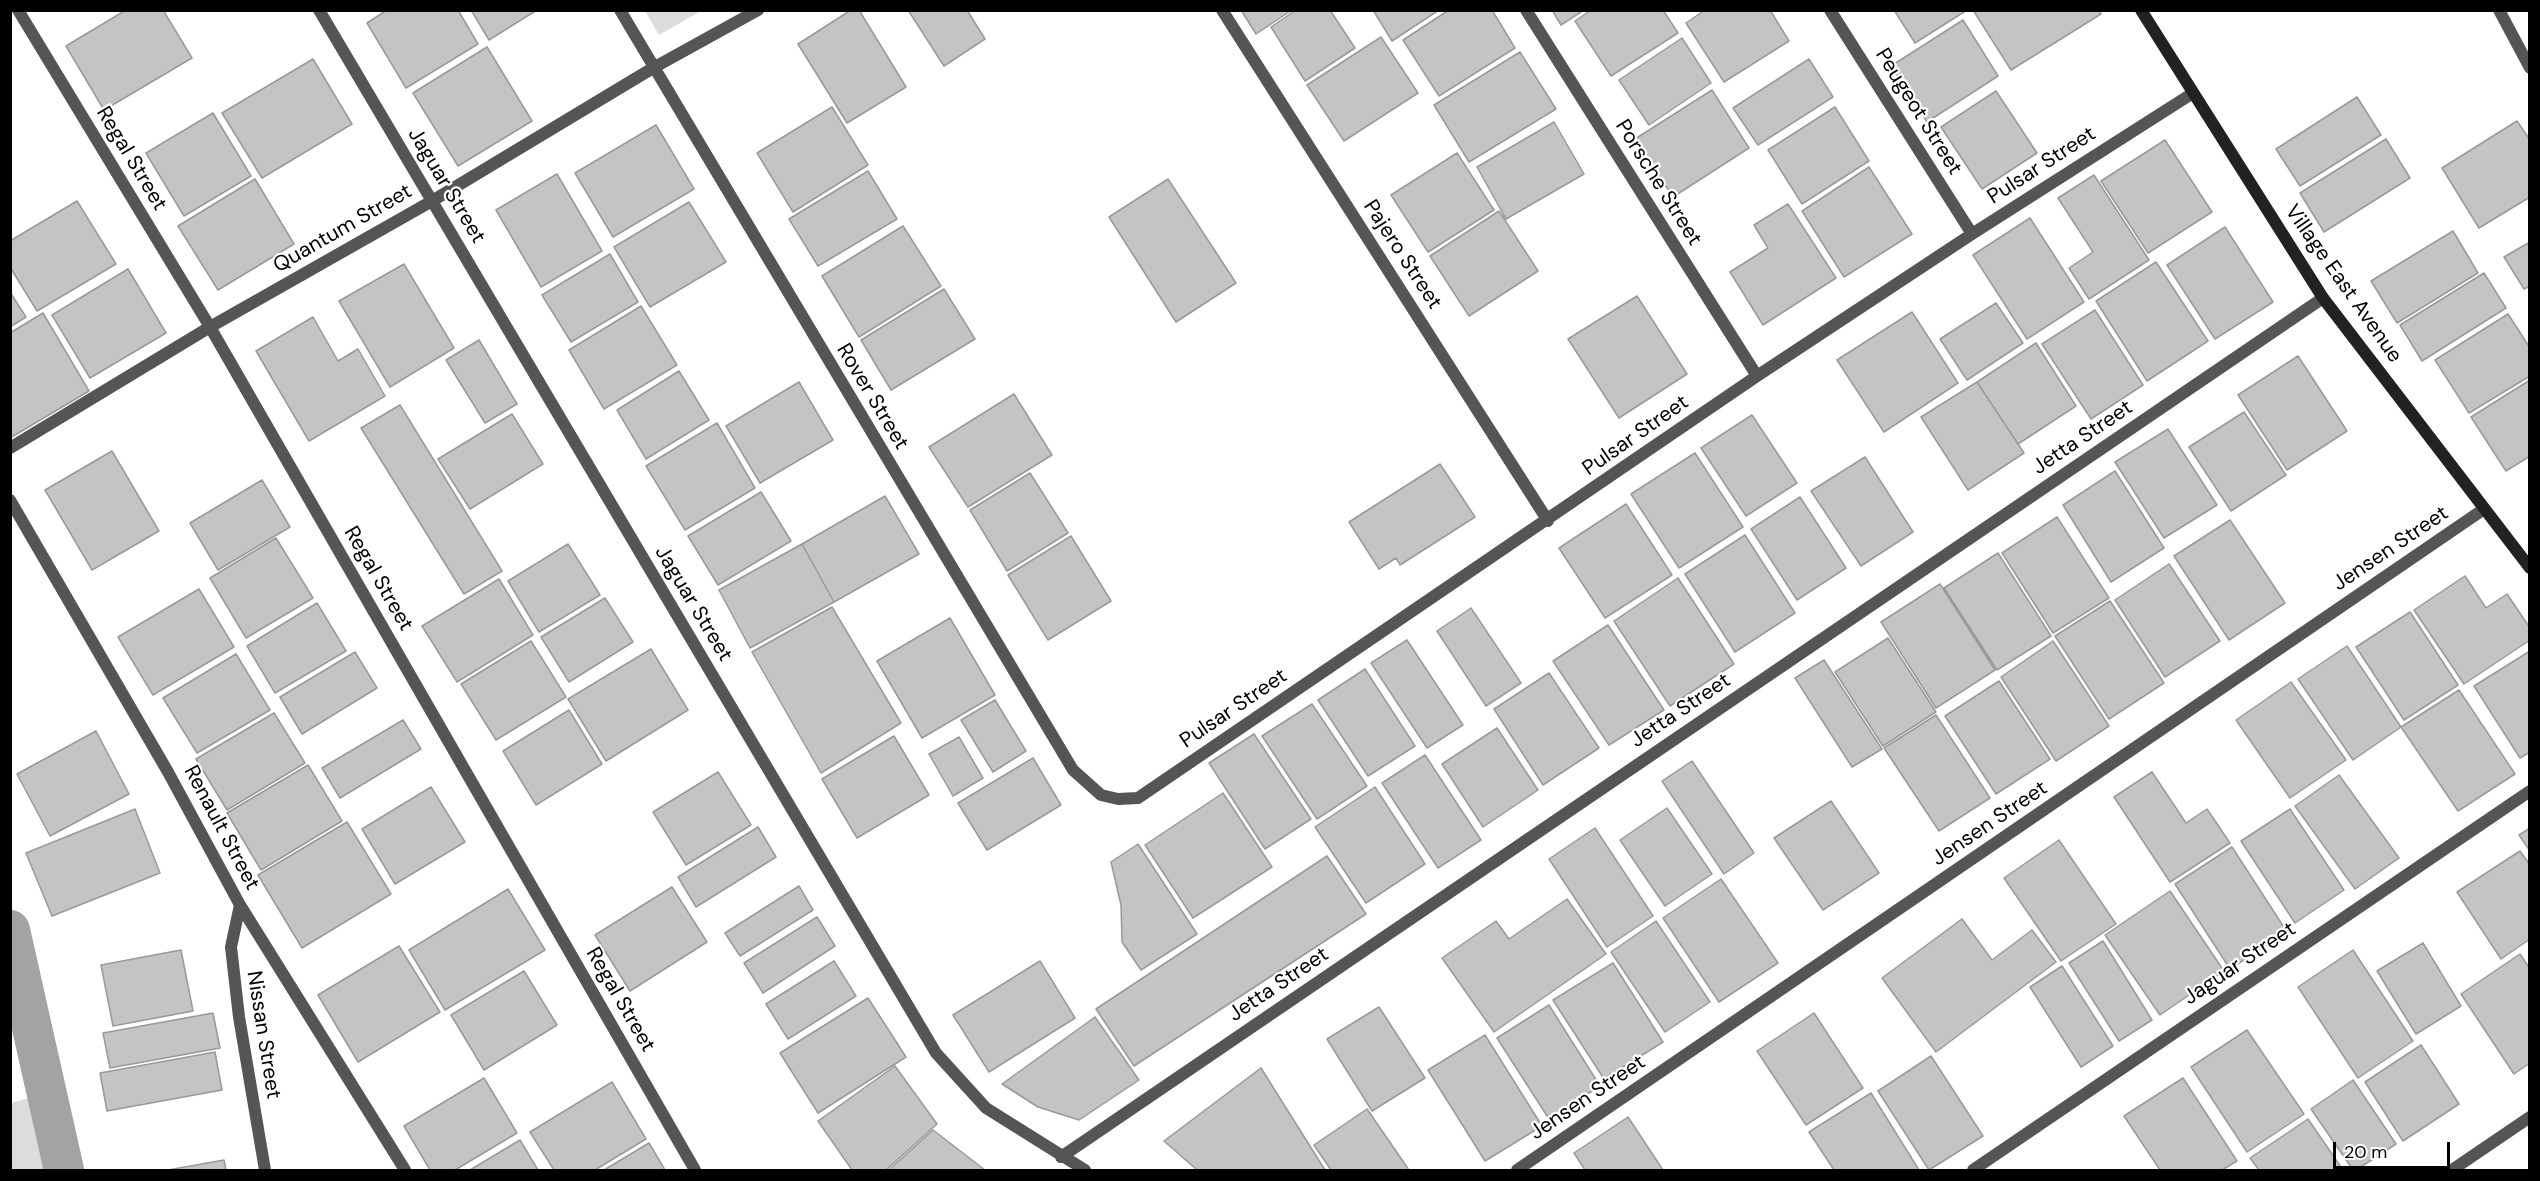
<!DOCTYPE html>
<style>
body{margin:0}
#map{position:relative;width:2540px;height:1181px;overflow:hidden;background:#fff;font-family:"DM Sans",sans-serif}
canvas{display:block}
.frame{position:absolute;inset:0;border:12px solid #000;pointer-events:none}
.scale{position:absolute;left:2333px;top:1142px;width:117px;height:27px;box-sizing:border-box;border:3px solid #000;border-top:0;padding-left:8px;font-size:18px;line-height:21px;white-space:nowrap;color:#000;-webkit-text-stroke:4px #fff;paint-order:stroke}
</style>
<div id="map">
<canvas width="2540" height="1181"></canvas>
<div class="frame"></div>
<div class="scale">20 m</div>
</div>
<script>
const c = document.querySelector('canvas').getContext('2d');
c.lineJoin = 'round';
function fill(path, color) {
  c.fillStyle = color;
  c.fill(path, 'evenodd');
}
function poly(rows) {
  const path = new Path2D();
  for (const r of rows) {
    path.moveTo(r[0], r[1]);
    for (let i = 2; i < r.length; i += 2) path.lineTo(r[i], r[i + 1]);
  }
  return path;
}
function stroke(path, color, width, dash) {
  c.strokeStyle = color;
  c.lineWidth = width;
  c.lineCap = dash ? 'butt' : 'round';
  c.setLineDash(dash || []);
  c.stroke(path);
}
function drawText(font, color, halo, rows, align = 'center') {
  c.font = font + ' "DM Sans",sans-serif';
  c.lineWidth = 4.5;
  c.setLineDash([]);
  c.textBaseline = 'middle';
  c.strokeStyle = halo;
  c.fillStyle = color;
  for (const [text, x, y, turn = 0] of rows) {
    c.save();
    c.translate(x, y);
    c.rotate((+turn || 0) * Math.PI / 180);
    c.textAlign = isNaN(turn) ? turn : align;
    if (halo) c.strokeText(text, 0, 0);
    c.fillText(text, 0, 0);
    c.restore();
  }
}
const green = poly([
 [645,11,701,11,659,35],
 [37,1096,54,1170,11,1170,11,1103]
]);
const canal = poly([
 [10,930,64,1170]
]);
const building = poly([
 [126,10,163,10,192,58,104,110,66,46,126,10],
 [387,10,458,10,478,44,406,88,367,23,387,10],
 [471,10,537,10,489,40,471,10],
 [851,10,859,10,906,87,847,123,798,44,851,10],
 [908,10,967,10,985,39,944,66,908,10],
 [1241,10,1292,10,1256,34,1241,10],
 [1296,10,1330,10,1355,48,1305,81,1271,27,1296,10],
 [1373,10,1439,10,1392,41,1373,10],
 [1449,10,1492,10,1515,48,1439,96,1403,40,1449,10],
 [1552,10,1584,10,1561,25,1552,10],
 [1591,10,1663,10,1678,33,1611,76,1575,21,1591,10],
 [1705,10,1770,10,1789,41,1724,82,1686,23,1705,10],
 [1894,10,1963,10,1964,12,1915,43,1894,10],
 [1973,10,2099,10,2101,14,2011,70,1973,10],
 [1963,20,1998,76,1927,122,1891,66,1963,20],
 [1381,37,1418,93,1344,141,1307,85,1381,37],
 [1682,38,1711,83,1649,125,1619,80,1682,38],
 [487,47,532,121,458,166,413,93,487,47],
 [1520,52,1556,109,1469,162,1434,105,1520,52],
 [313,59,352,124,262,178,222,113,313,59],
 [1809,59,1833,97,1758,145,1733,108,1809,59],
 [1712,90,1749,148,1673,197,1635,139,1712,90],
 [1996,91,2037,153,1982,189,1941,127,1996,91],
 [2357,97,2381,135,2300,186,2276,149,2357,97],
 [832,107,868,165,793,212,757,153,832,107],
 [1835,107,1869,161,1802,204,1768,150,1835,107],
 [213,113,251,176,184,216,146,153,213,113],
 [2517,121,2530,140,2530,197,2479,228,2442,168,2517,121],
 [1554,122,1584,174,1506,219,1477,167,1554,122],
 [656,125,694,189,613,237,575,173,656,125],
 [2386,139,2410,178,2324,232,2300,193,2386,139],
 [2165,140,2212,212,2148,253,2101,181,2165,140],
 [1457,153,1494,210,1428,252,1391,195,1457,153],
 [1869,167,1912,234,1844,277,1802,211,1869,167],
 [868,171,897,219,818,266,789,219,868,171],
 [557,174,602,251,541,287,496,210,557,174],
 [2094,175,2149,260,2089,299,2069,268,2093,252,2058,198,2094,175],
 [255,179,294,244,218,290,178,226,255,179],
 [1168,179,1236,283,1176,322,1109,217,1168,179],
 [77,201,116,264,37,311,10,267,10,241,77,201],
 [689,202,726,262,650,307,614,247,689,202],
 [1788,204,1836,278,1763,325,1730,272,1768,248,1754,225,1788,204],
 [1499,211,1538,271,1469,316,1430,256,1499,211],
 [2030,218,2084,302,2027,339,1973,255,2030,218],
 [903,226,941,286,859,337,822,276,903,226],
 [2225,227,2273,302,2215,339,2167,265,2225,227],
 [2453,231,2478,273,2397,323,2371,281,2453,231],
 [2530,242,2530,286,2524,289,2504,257,2530,242],
 [610,254,638,302,571,342,542,295,610,254],
 [2156,262,2208,341,2147,381,2096,301,2156,262],
 [404,264,454,348,390,387,339,301,404,264],
 [128,269,166,333,90,378,52,315,128,269],
 [2484,273,2506,308,2422,361,2400,325,2484,273],
 [944,289,975,339,891,390,861,340,944,289],
 [10,292,26,317,10,327,10,292],
 [1637,296,1687,374,1619,418,1568,339,1637,296],
 [1996,303,2023,343,1967,380,1940,339,1996,303],
 [641,306,677,365,604,409,569,350,641,306],
 [2095,310,2143,385,2091,419,2042,344,2095,310],
 [1912,312,1958,383,1884,432,1837,360,1912,312],
 [43,313,89,391,10,438,10,333,43,313],
 [2508,314,2530,348,2530,376,2469,413,2435,360,2508,314],
 [313,317,338,361,358,349,385,396,309,441,256,351,313,317],
 [479,340,517,404,485,423,446,360,479,340],
 [2036,343,2076,406,2018,444,1977,382,2036,343],
 [2298,356,2347,431,2287,470,2238,395,2298,356],
 [679,371,709,420,646,459,617,410,679,371],
 [2530,380,2530,456,2506,471,2471,417,2530,380],
 [799,382,833,440,760,483,726,426,799,382],
 [1977,382,2024,453,1968,490,1921,417,1977,382],
 [1014,394,1052,455,968,507,929,447,1014,394],
 [400,405,502,571,464,594,361,428,400,405],
 [2244,412,2286,475,2231,511,2189,447,2244,412],
 [512,414,543,464,470,509,438,459,512,414],
 [1752,415,1797,483,1746,516,1701,448,1752,415],
 [717,423,755,488,685,530,646,466,717,423],
 [2168,429,2217,505,2164,538,2115,462,2168,429],
 [112,451,159,531,92,570,45,490,112,451],
 [1695,453,1743,527,1679,568,1631,494,1695,453],
 [1865,457,1913,532,1861,566,1811,491,1865,457],
 [1440,464,1475,517,1400,565,1396,558,1379,569,1349,522,1440,464],
 [2115,471,2164,548,2111,582,2063,505,2115,471],
 [1030,473,1068,533,1007,571,970,510,1030,473],
 [262,480,290,527,218,570,190,523,262,480],
 [761,492,791,541,718,585,688,536,761,492],
 [885,496,919,554,834,602,802,544,885,496],
 [1800,497,1846,568,1797,600,1751,529,1800,497],
 [1626,504,1672,575,1605,618,1559,548,1626,504],
 [2057,517,2109,598,2053,633,2002,553,2057,517],
 [2230,520,2285,603,2229,640,2174,556,2230,520],
 [1745,535,1795,613,1735,652,1685,574,1745,535],
 [1071,536,1111,601,1048,640,1008,575,1071,536],
 [276,538,313,598,246,638,210,578,276,538],
 [568,544,600,595,539,632,508,581,568,544],
 [802,544,834,602,750,648,719,590,802,544],
 [1998,553,2051,636,1997,670,1944,588,1998,553],
 [2169,564,2220,641,2165,677,2115,600,2169,564],
 [2465,576,2486,608,2507,594,2530,628,2530,640,2464,684,2414,610,2465,576],
 [1678,578,1734,664,1670,706,1614,621,1678,578],
 [499,579,533,635,457,682,422,626,499,579],
 [1940,584,1995,670,1936,708,1881,622,1940,584],
 [199,589,234,647,153,695,118,637,199,589],
 [605,598,633,642,569,682,541,637,605,598],
 [2110,601,2164,683,2109,719,2055,636,2110,601],
 [317,603,346,651,275,693,247,646,317,603],
 [832,607,901,723,821,773,752,652,832,607],
 [1471,608,1521,683,1486,706,1437,631,1471,608],
 [2410,612,2458,685,2404,720,2356,647,2410,612],
 [950,618,995,695,922,738,877,661,950,618],
 [1608,625,1664,710,1609,745,1553,661,1608,625],
 [1888,638,1936,712,1883,746,1835,672,1888,638],
 [1407,640,1463,725,1427,748,1371,663,1407,640],
 [531,641,566,697,496,740,461,684,531,641],
 [2053,641,2109,726,2056,761,2001,677,2053,641],
 [2347,646,2401,727,2353,760,2298,679,2347,646],
 [651,649,688,710,606,761,568,699,651,649],
 [2530,651,2530,752,2520,758,2474,686,2530,651],
 [355,652,377,688,302,734,280,697,355,652],
 [236,654,270,710,197,753,163,698,236,654],
 [1824,660,1882,749,1852,767,1795,678,1824,660],
 [1365,669,1415,746,1368,776,1318,700,1365,669],
 [1549,673,1599,748,1543,785,1494,709,1549,673],
 [1999,681,2050,759,1996,794,1945,716,1999,681],
 [2291,682,2346,760,2290,798,2236,720,2291,682],
 [2459,690,2515,774,2458,811,2401,727,2459,690],
 [995,700,1026,751,993,772,961,720,995,700],
 [1312,704,1367,786,1317,819,1262,736,1312,704],
 [569,710,602,764,536,805,503,751,569,710],
 [274,713,305,763,227,810,196,759,274,713],
 [1936,715,1990,798,1939,831,1884,748,1936,715],
 [403,720,421,749,340,798,322,768,403,720],
 [1497,728,1538,790,1483,827,1442,764,1497,728],
 [96,731,129,794,50,836,17,774,96,731],
 [1254,734,1311,819,1265,849,1209,763,1254,734],
 [894,736,929,795,857,838,822,779,894,736],
 [959,737,983,778,953,796,929,754,959,737],
 [1425,755,1481,840,1438,868,1382,783,1425,755],
 [1033,758,1061,805,987,850,958,803,1033,758],
 [1692,761,1754,853,1724,874,1662,781,1692,761],
 [308,765,342,821,261,870,227,813,308,765],
 [718,772,751,825,686,865,653,812,718,772],
 [2152,772,2186,823,2207,809,2230,843,2170,882,2114,797,2152,772],
 [2339,775,2399,858,2355,889,2295,806,2339,775],
 [431,787,465,842,395,884,362,829,431,787],
 [1375,787,1425,864,1366,903,1315,827,1375,787],
 [1223,793,1272,867,1193,918,1145,845,1223,793],
 [1831,801,1879,873,1823,910,1774,838,1831,801],
 [1667,808,1712,874,1665,906,1620,840,1667,808],
 [135,809,160,873,52,916,26,853,135,809],
 [2290,809,2344,890,2295,923,2241,841,2290,809],
 [347,822,391,894,302,948,258,875,347,822],
 [758,827,776,857,696,907,678,877,758,827],
 [1595,828,1653,916,1607,947,1549,859,1595,828],
 [2530,828,2530,851,2519,835,2530,828],
 [2059,840,2116,924,2061,961,2004,878,2059,840],
 [1138,844,1197,934,1141,970,1122,942,1121,905,1111,862,1138,844],
 [2232,847,2287,932,2230,969,2175,884,2232,847],
 [2520,851,2530,865,2530,939,2501,959,2457,892,2520,851],
 [1327,856,1366,914,1134,1066,1096,1009,1327,856],
 [1721,879,1778,963,1719,1002,1663,918,1721,879],
 [799,886,813,910,740,956,725,933,799,886],
 [672,887,707,942,630,991,595,935,672,887],
 [508,889,545,950,445,1010,409,950,508,889],
 [2170,891,2224,971,2160,1015,2105,935,2170,891],
 [1567,899,1606,954,1494,1032,1442,958,1496,921,1509,939,1567,899],
 [817,917,835,946,763,993,744,963,817,917],
 [1962,919,1992,960,2032,930,2056,962,1936,1052,1882,978,1962,919],
 [1656,921,1710,1002,1665,1032,1611,952,1656,921],
 [2103,941,2152,1020,2119,1041,2069,963,2103,941],
 [2423,943,2461,1006,2416,1034,2377,971,2423,943],
 [399,946,440,1012,358,1062,318,995,399,946],
 [181,950,193,1011,113,1026,101,965,181,950],
 [2353,950,2413,1041,2358,1078,2298,987,2353,950],
 [2520,954,2530,969,2530,1063,2514,1074,2461,994,2520,954],
 [834,961,856,996,788,1039,766,1004,834,961],
 [1040,961,1075,1018,989,1072,953,1015,1040,961],
 [1613,963,1663,1042,1604,1079,1553,1000,1613,963],
 [2062,966,2113,1046,2081,1067,2030,987,2062,966],
 [524,971,557,1025,484,1070,451,1015,524,971],
 [868,998,906,1057,818,1113,780,1053,868,998],
 [1549,1005,1600,1086,1549,1119,1497,1038,1549,1005],
 [1379,1007,1425,1078,1372,1111,1327,1039,1379,1007],
 [213,1013,220,1048,110,1068,103,1033,213,1013],
 [1814,1013,1863,1088,1806,1125,1757,1051,1814,1013],
 [1095,1017,1139,1080,1079,1120,1038,1107,1002,1084,1095,1017],
 [2247,1030,2304,1114,2247,1152,2191,1067,2247,1030],
 [1485,1035,1542,1126,1485,1161,1428,1070,1485,1035],
 [2421,1045,2459,1104,2403,1141,2365,1082,2421,1045],
 [215,1052,222,1090,107,1111,100,1073,215,1052],
 [1931,1056,1983,1136,1929,1170,1878,1091,1931,1056],
 [895,1066,937,1124,886,1170,852,1170,818,1121,895,1066],
 [1261,1068,1325,1170,1197,1170,1164,1141,1261,1068],
 [484,1078,517,1133,455,1170,430,1170,404,1126,484,1078],
 [2183,1078,2237,1161,2222,1170,2160,1170,2124,1116,2183,1078],
 [2353,1080,2396,1144,2356,1170,2353,1170,2311,1109,2353,1080],
 [612,1082,646,1139,595,1170,554,1170,530,1132,612,1082],
 [1871,1093,1919,1170,1834,1170,1809,1132,1871,1093],
 [1367,1109,1409,1170,1331,1170,1314,1145,1367,1109],
 [1628,1117,1663,1170,1585,1170,1574,1153,1628,1117],
 [2308,1119,2343,1170,2259,1170,2250,1158,2308,1119],
 [933,1130,985,1170,889,1170,933,1130],
 [520,1140,538,1170,470,1170,520,1140],
 [649,1143,665,1170,604,1170,649,1143],
 [224,1160,226,1170,168,1170,224,1160]
]);
const street = poly([
 [18,10,210,327,695,1170],
 [319,10,936,1053,986,1108,1085,1170],
 [620,10,1073,770,1101,795,1118,799,1138,798,1757,376,1972,234,2193,93],
 [1222,10,1548,521],
 [1526,10,1757,376],
 [1830,10,1972,234],
 [2499,10,2530,68],
 [10,448,210,327,432,201,653,68,758,10],
 [10,500,168,772,240,905,405,1170],
 [240,905,231,947,239,1017,265,1170],
 [1061,1157,2323,298],
 [1517,1170,2484,509],
 [1973,1170,2530,791],
 [2452,1170,2530,1117]
]);
const secondary = poly([
 [2141,10,2323,298,2530,568]
]);
const streetNames = [
 ["Peugeot Street",1918,112,58],
 ["Regal Street",131,159,59],
 ["Pulsar Street",2042,166,-33],
 ["Porsche Street",1658,183,58],
 ["Jaguar Street",446,186,59],
 ["Quantum Street",343,229,-30],
 ["Pajero Street",1402,255,57],
 ["Village East Avenue",2343,284,55],
 ["Rover Street",872,397,59],
 ["Pulsar Street",1636,436,-35],
 ["Jetta Street",2083,438,-34],
 ["Jensen Street",2391,549,-34],
 ["Regal Street",378,579,60],
 ["Jaguar Street",693,604,59],
 ["Pulsar Street",1234,709,-34],
 ["Jetta Street",1681,711,-34],
 ["Jensen Street",1990,824,-34],
 ["Renault Street",221,828,62],
 ["Jaguar Street",2240,964,-34],
 ["Jetta Street",1279,985,-34],
 ["Regal Street",620,1000,60],
 ["Nissan Street",263,1035,81],
 ["Jensen Street",1588,1098,-34]
];
fill(green, '#dcdcdc');
stroke(canal, '#a3a3a3', 40);
fill(building, '#c4c4c4');
stroke(building, '#999', 1.5);
stroke(street, '#555', 12);
stroke(secondary, '#222', 12);
drawText('21px', '#000', '#fff', streetNames);
</script>
